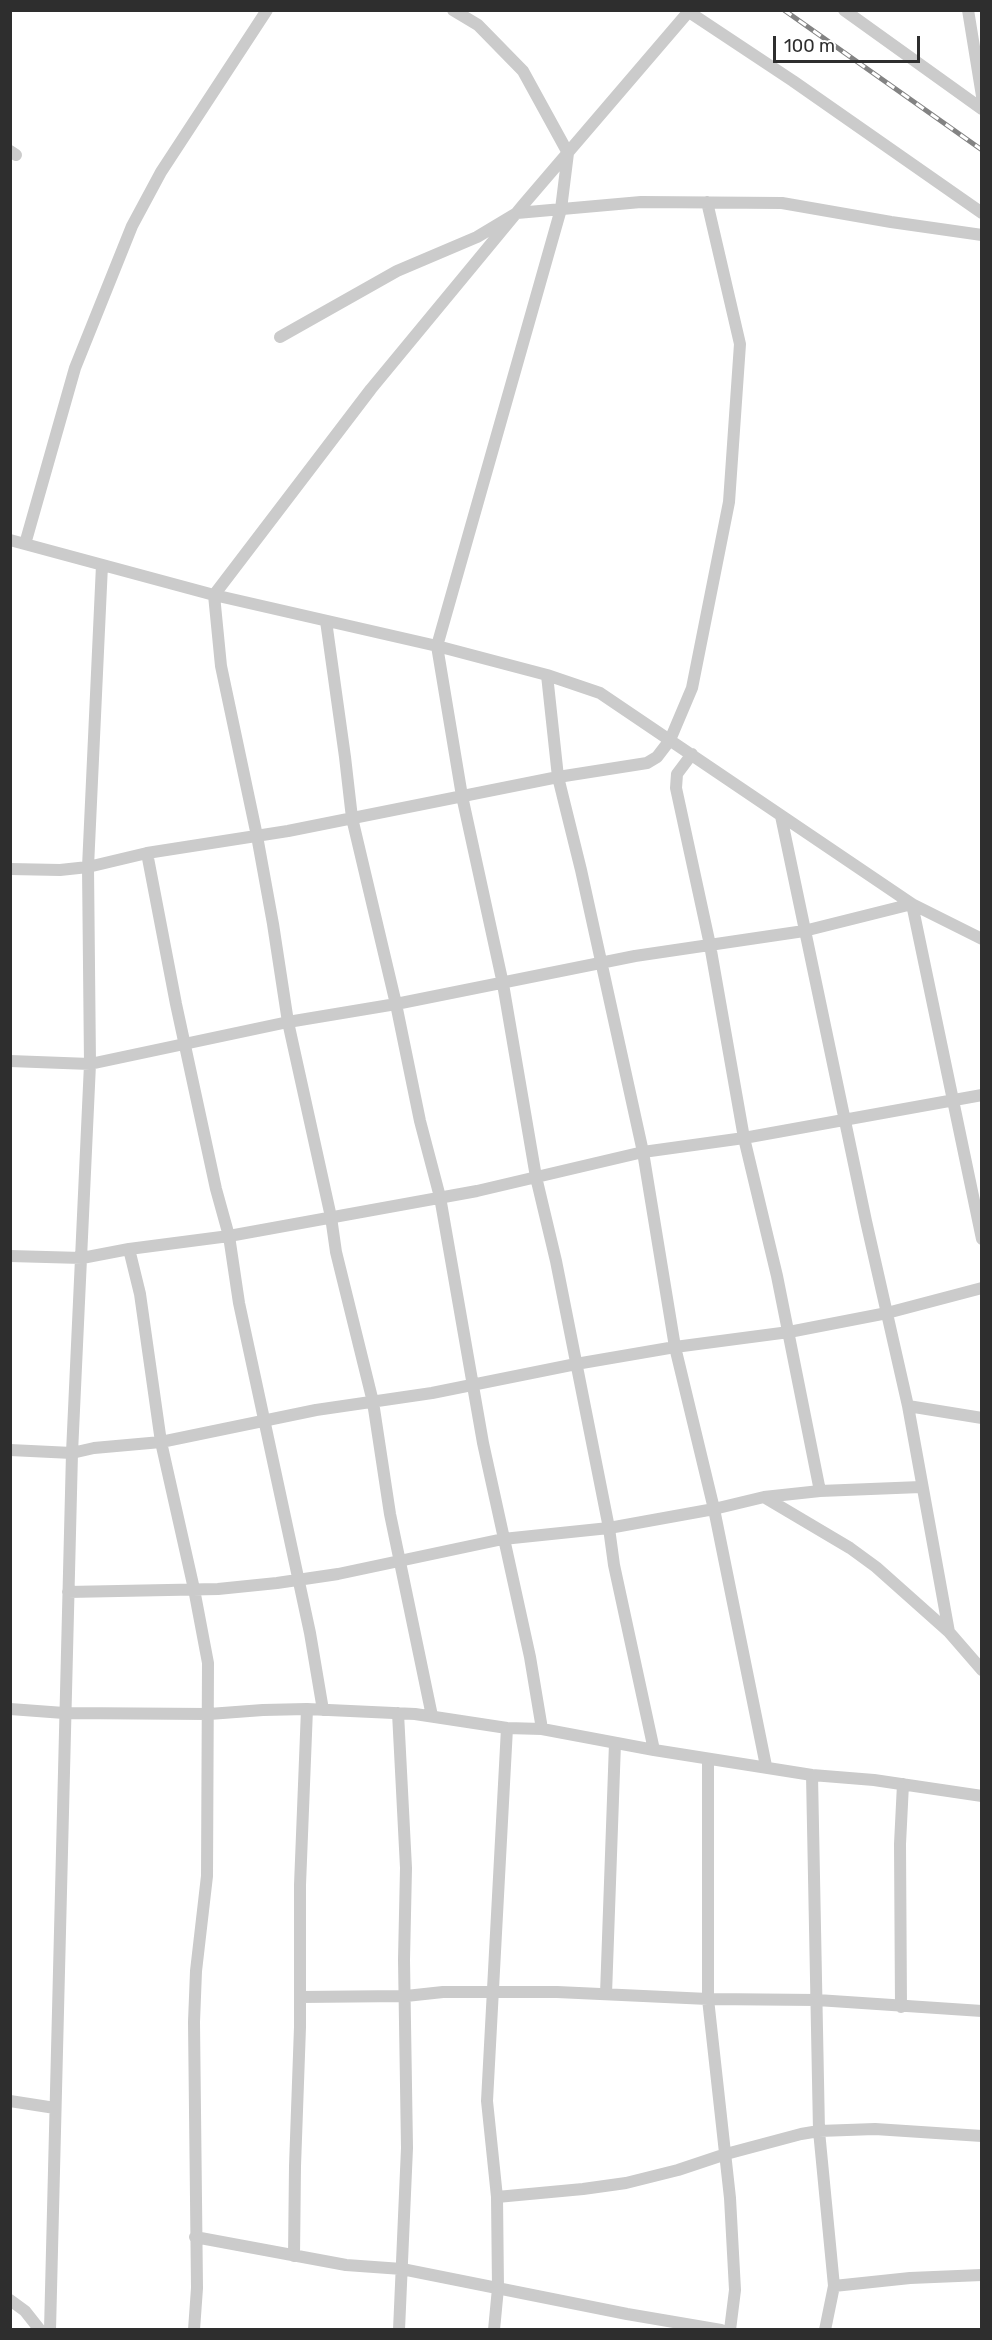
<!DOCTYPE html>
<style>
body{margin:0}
#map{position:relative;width:992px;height:2340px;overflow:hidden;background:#fff;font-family:Rubik,sans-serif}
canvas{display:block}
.frame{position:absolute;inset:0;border:12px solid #2e2e2e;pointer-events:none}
.scale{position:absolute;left:773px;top:36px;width:147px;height:27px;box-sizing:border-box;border:3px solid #2e2e2e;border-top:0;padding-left:8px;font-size:18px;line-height:21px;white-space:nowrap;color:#2e2e2e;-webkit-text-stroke:4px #fff;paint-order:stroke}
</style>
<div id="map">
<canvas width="992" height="2340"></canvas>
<div class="frame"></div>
<div class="scale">100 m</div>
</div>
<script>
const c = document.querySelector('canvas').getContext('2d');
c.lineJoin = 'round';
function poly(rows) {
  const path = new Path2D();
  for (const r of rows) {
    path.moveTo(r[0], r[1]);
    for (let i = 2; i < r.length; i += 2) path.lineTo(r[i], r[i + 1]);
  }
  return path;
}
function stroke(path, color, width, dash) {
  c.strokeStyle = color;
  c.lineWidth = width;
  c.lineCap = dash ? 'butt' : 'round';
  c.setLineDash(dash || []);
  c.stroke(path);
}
const minor = poly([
 [453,10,478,25,523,71,568,153,561,209,437,646,462,796,503,984,536,1177,556,1261,609,1528,614,1565,654,1750],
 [686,10,793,81,982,213],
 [844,10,982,109],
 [968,10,982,96],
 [10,151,16,155],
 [280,337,397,271,477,237,517,213,641,202,782,203,891,222,982,235],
 [10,540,214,595,437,646,547,675,600,693,912,904,982,939],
 [25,544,75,368,132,226,161,172,267,10],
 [326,621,345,757,352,818,396,1004,420,1121,440,1197,483,1443,530,1657,542,1729],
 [547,675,558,777,581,870,643,1152,675,1347,714,1509,766,1766],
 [692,754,677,774,676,788,710,945,744,1138,777,1276,820,1491],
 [781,816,866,1221,908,1406,949,1632],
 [147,853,176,1004,216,1189,229,1236,239,1303,310,1633,323,1710],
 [10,869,60,870,88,867,147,853,288,831,558,777,647,763,657,757,670,740,692,688,729,502,740,344,707,202],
 [10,1061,90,1064,288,1022,396,1004,635,956,804,931,912,904,982,1239],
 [129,1249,140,1294,161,1442,194,1589,208,1663,207,1876,196,1971,194,2022,197,2288,194,2330],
 [10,1256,82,1258,129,1249,229,1236,477,1191,643,1152,744,1138,982,1095],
 [908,1406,982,1418],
 [10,1450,72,1453,94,1448,161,1442,316,1410,432,1393,576,1364,675,1347,789,1332,887,1313,982,1288],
 [764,1497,850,1548,876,1567,949,1632,982,1670],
 [68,1592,218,1589,277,1583,338,1574,503,1539,609,1528,714,1509,764,1497,820,1491,921,1487],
 [10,1709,64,1713,209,1714,263,1710,307,1709,415,1714,507,1728,542,1729,654,1750,812,1775,874,1780,982,1796],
 [398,1713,406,1868,404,1960,407,2148,399,2330],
 [432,1716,390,1514,373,1402,336,1252,331,1217,288,1022,273,924,257,836,221,666,214,595,371,389,523,205,690,10],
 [708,1759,708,1999,730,2198,735,2290,730,2330],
 [812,1775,819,2131,834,2286,825,2330],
 [606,1994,615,1743],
 [300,1997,406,1996,443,1992,557,1992,708,1999,817,2000,982,2011],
 [901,2007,900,1844,903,1784],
 [10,2101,55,2108],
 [497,2197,583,2189,626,2183,678,2170,726,2154,801,2134,819,2131,875,2129,982,2136],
 [195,2237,346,2265,402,2269,627,2314,721,2330],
 [294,2256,295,2166,300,2027,300,1885,307,1709],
 [834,2286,910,2278,982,2275],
 [10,2300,25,2311,40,2330],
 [50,2330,72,1453,90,1064,88,867,102,565],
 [494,2330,498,2288,497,2197,487,2101,507,1728]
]);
const rail = poly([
 [784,10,982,150]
]);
stroke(minor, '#cbcbcb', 12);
stroke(rail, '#838383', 5);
stroke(rail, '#fff', 3, [9]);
</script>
